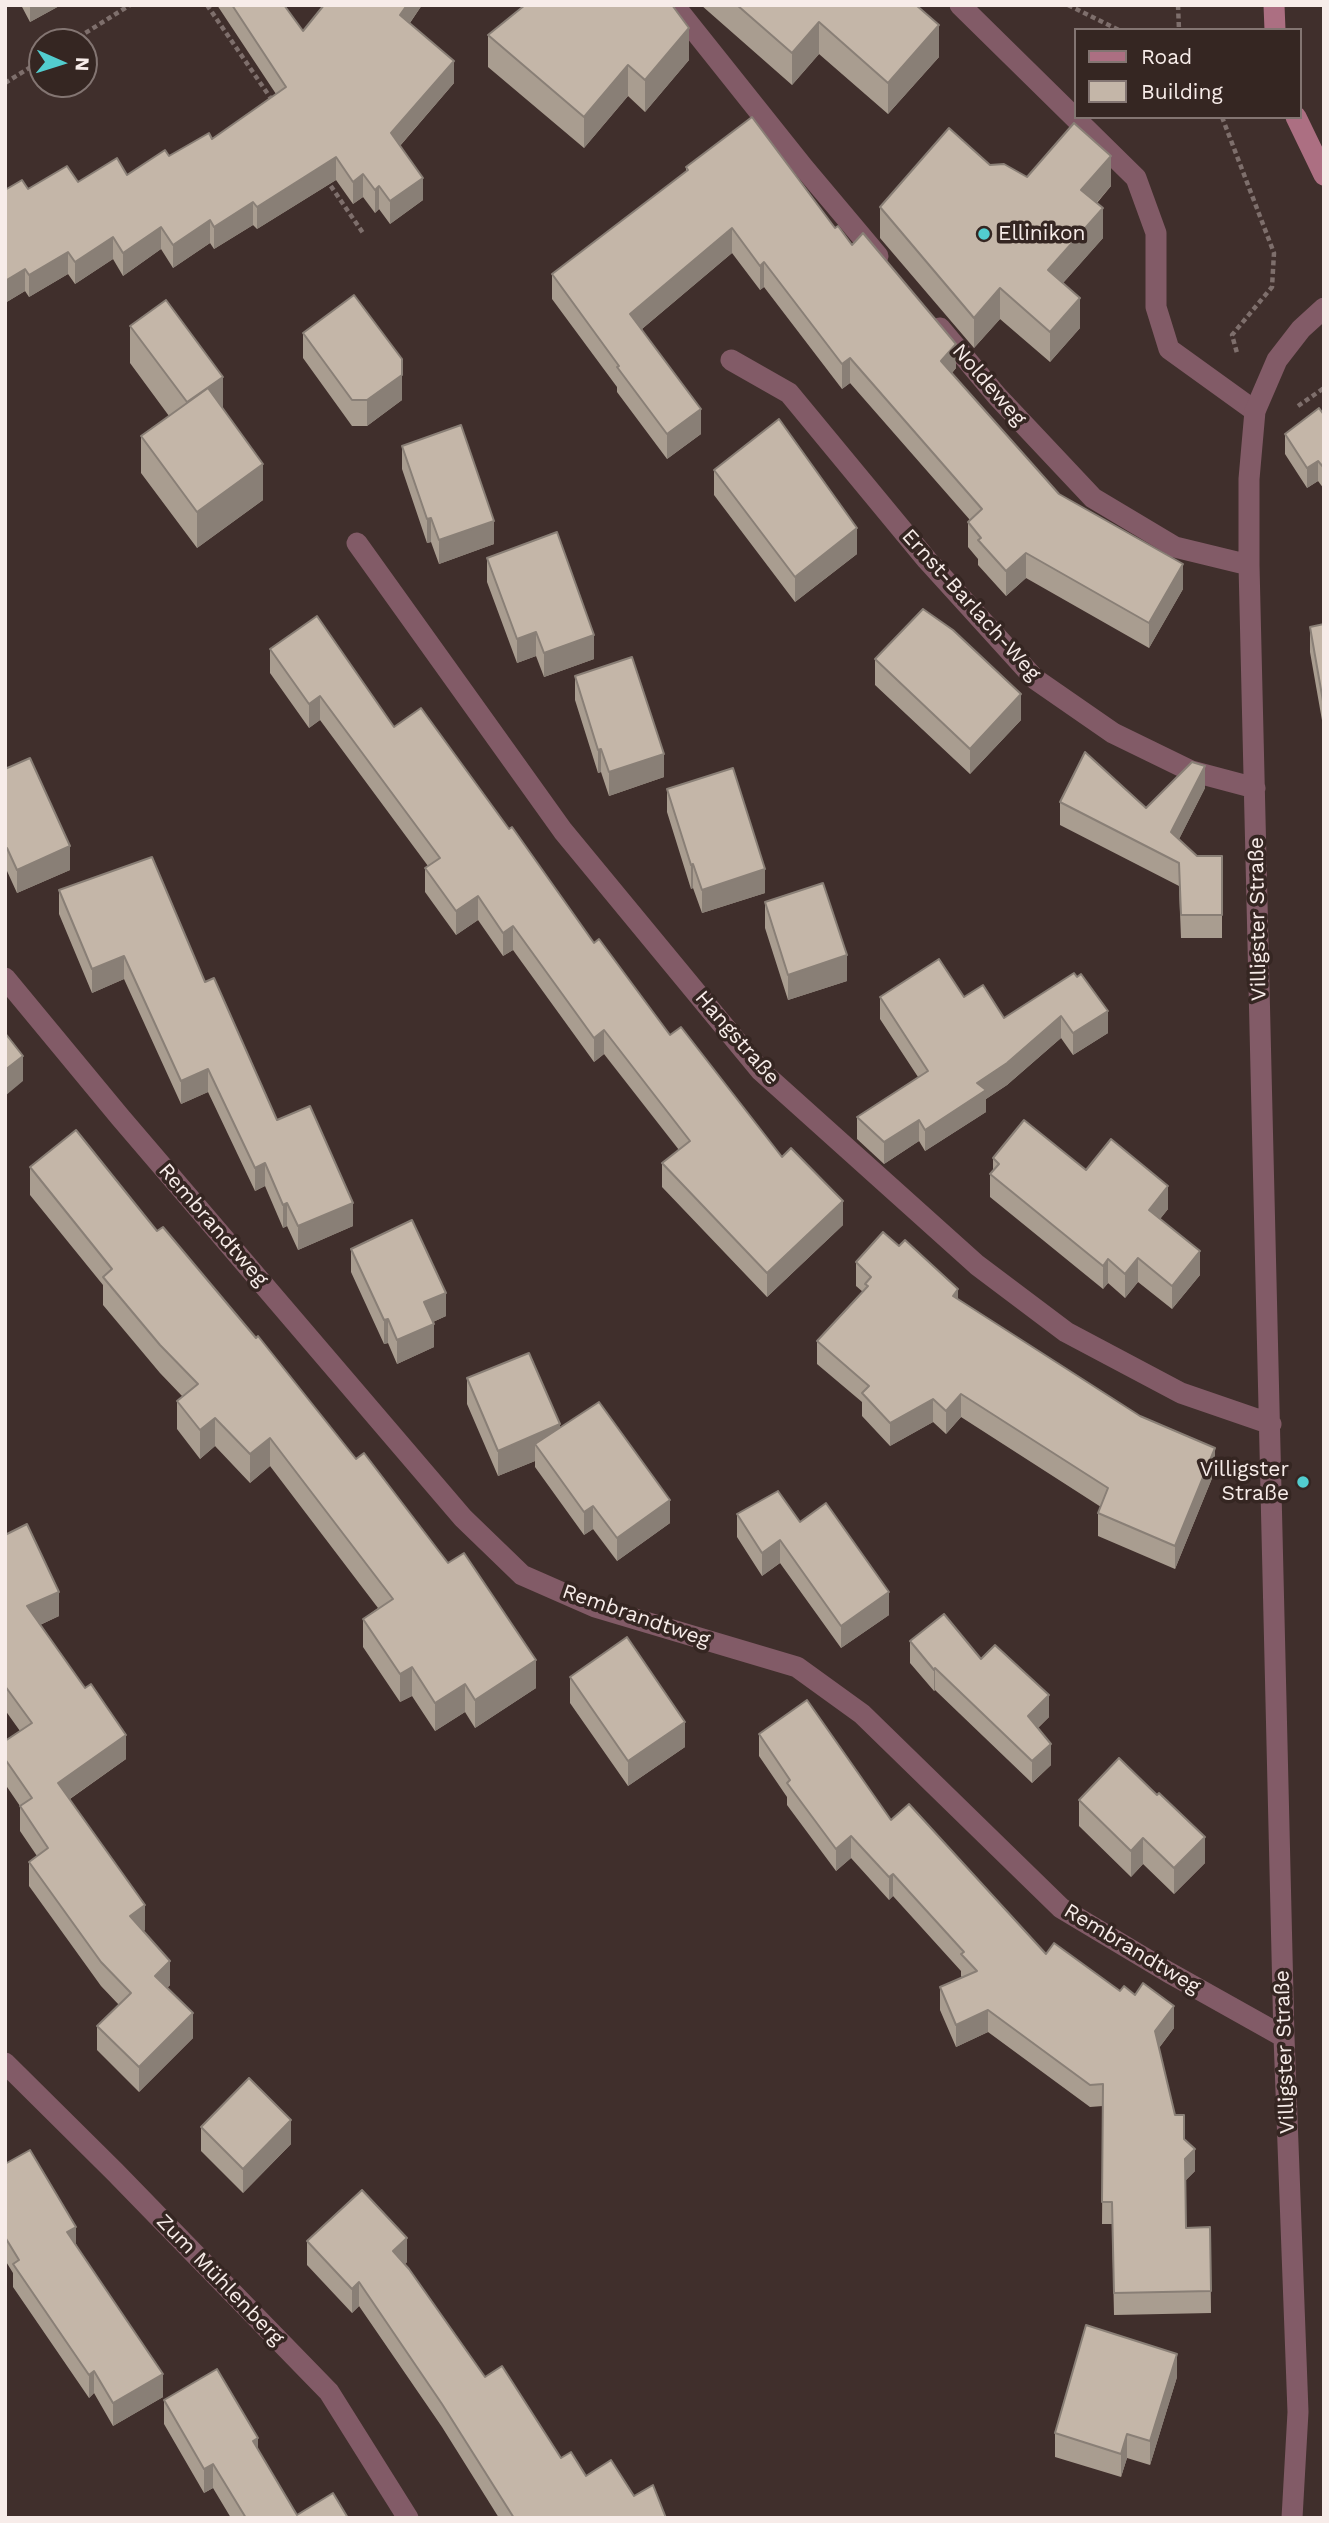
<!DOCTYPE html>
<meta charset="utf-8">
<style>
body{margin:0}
#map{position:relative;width:1329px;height:2523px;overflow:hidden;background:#402f2c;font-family:"Work Sans",sans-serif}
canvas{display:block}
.frame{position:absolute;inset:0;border:7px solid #f7ece9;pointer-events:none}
.legend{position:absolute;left:1074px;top:28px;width:228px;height:91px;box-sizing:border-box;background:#352622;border:2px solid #837572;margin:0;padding:9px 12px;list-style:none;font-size:21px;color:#f7ece9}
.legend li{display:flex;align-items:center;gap:14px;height:35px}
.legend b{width:35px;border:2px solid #837572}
.north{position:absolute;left:28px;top:28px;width:70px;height:70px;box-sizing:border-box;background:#352622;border:2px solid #837572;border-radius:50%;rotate:93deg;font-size:19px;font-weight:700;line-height:28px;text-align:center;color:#f7ece9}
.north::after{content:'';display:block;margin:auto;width:24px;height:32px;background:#52cdcf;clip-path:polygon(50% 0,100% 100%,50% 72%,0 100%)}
</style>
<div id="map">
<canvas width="1329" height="2523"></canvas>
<div class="frame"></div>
<ul class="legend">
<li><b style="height:9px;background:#ac6f82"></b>Road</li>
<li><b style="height:19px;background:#c4b6a8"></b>Building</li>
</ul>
<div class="north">N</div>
</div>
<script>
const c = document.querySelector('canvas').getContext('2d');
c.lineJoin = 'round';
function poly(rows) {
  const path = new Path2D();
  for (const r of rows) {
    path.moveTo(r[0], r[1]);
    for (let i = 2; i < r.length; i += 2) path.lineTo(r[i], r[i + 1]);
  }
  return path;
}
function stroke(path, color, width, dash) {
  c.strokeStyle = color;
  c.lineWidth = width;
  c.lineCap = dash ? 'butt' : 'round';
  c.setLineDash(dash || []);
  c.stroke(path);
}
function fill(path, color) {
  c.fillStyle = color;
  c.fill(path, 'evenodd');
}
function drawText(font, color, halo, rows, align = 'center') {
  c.font = font + ' "Work Sans",sans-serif';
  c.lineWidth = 7;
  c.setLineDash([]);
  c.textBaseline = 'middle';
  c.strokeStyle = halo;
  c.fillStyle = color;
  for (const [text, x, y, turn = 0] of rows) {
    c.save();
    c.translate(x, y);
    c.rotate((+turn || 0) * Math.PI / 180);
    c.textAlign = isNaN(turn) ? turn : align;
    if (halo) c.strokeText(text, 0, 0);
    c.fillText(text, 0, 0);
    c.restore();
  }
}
const path = poly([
 [207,5,274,103],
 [1068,5,1119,30],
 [1178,5,1179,30],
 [71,42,130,5],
 [5,83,42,60],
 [1222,117,1274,253,1272,287,1232,335,1237,353],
 [326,179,363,233],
 [1298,406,1324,388]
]);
const lane = poly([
 [960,5,1136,178,1156,233,1156,307,1169,349,1255,411]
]);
const street = poly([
 [674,5,804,168,878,256],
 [940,328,997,396,1093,498,1175,547,1249,565],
 [731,360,789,393,927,560,1035,679,1113,733,1191,771,1255,788],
 [357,543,563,831,761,1071,977,1265,1066,1332,1181,1393,1271,1424],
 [5,978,120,1117,463,1518,522,1575,595,1607,797,1667,862,1714,1061,1908,1168,1972,1284,2037],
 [5,2063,115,2172,329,2392,408,2518],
 [1292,2518,1298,2412,1284,2037,1249,565,1249,479,1255,411,1277,360,1301,329,1324,308]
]);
const secondary = poly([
 [1274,5,1275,30],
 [1296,117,1324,175]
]);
const wall = poly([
 [21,5,61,5,30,22],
 [217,5,284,5,303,31,422,5,410,23,454,83,400,146,423,200,390,224,379,209,375,213,363,197,353,204,336,180,257,229,253,225,214,249,210,243,173,268,161,249,123,276,113,259,75,284,68,274,29,297,25,291,5,303,5,190,28,189,127,175,169,156,212,139,276,94],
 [701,5,916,5,939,57,888,114,819,54,792,85],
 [488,35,689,60,645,112,628,96,584,148,488,67],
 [990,165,1027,177,1111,186,1097,203,1103,238,1063,283,1080,328,1050,362,1000,319,974,348,880,238,880,207],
 [686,167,835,228,852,245,956,368,952,373,1059,494,1183,589,1149,648,1026,578,1006,596,978,565,978,559,968,547,968,522,970,520,850,383,842,389,764,287,760,290,732,253,642,329,701,434,667,459,617,392,617,387,552,299,552,274,686,172],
 [130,326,223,408,263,500,197,548,141,473,141,436,169,416,130,363],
 [303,333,402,400,367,426,352,426,303,358],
 [1324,415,1324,489,1318,481,1307,488,1285,454,1285,434],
 [402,446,494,544,439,564,431,542,427,543,402,469],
 [714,470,857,554,795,602,714,495],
 [487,558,594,659,544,677,536,656,517,663,487,582],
 [1324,624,1323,726,1310,652,1310,627],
 [270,649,394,727,509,829,594,943,670,1035,782,1157,843,1225,767,1297,662,1187,662,1163,679,1150,604,1054,594,1062,513,950,503,956,478,920,456,935,425,892,425,868,428,866,320,720,309,728,270,673],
 [875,659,1021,720,970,774,875,685],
 [575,676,664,777,609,796,601,772,598,773,575,700],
 [5,769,70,870,17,893,7,871,5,872],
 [1205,788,1179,839,1197,856,1222,856,1222,938,1181,938,1179,886,1060,825,1060,802,1146,808],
 [667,789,765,893,702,913,693,888,691,889,667,812],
 [59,890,205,982,277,1120,353,1226,298,1250,287,1226,283,1228,265,1186,255,1191,208,1092,181,1104,124,979,92,993,59,914],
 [765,902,847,981,788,1000,765,928],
 [1074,973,1108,1033,1073,1055,1061,1038,1007,1085,986,1099,986,1112,925,1151,919,1141,884,1164,857,1139,857,1117,918,1077,880,1019,880,997,964,997,1004,1018],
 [993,1158,1086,1170,1168,1209,1160,1219,1200,1275,1172,1309,1138,1282,1125,1298,1108,1283,1103,1289,990,1197,990,1174,993,1171],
 [30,1167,157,1231,536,1688,475,1728,465,1712,435,1731,412,1696,400,1702,363,1647,363,1619,378,1608,270,1466,250,1483,215,1446,200,1459,177,1429,177,1401,183,1397,160,1373,103,1305,103,1285,30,1195],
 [351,1249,446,1316,433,1322,434,1347,397,1364,388,1343,384,1344,351,1272],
 [856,1262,958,1299,1215,1471,1175,1569,1098,1536,1098,1513,1101,1507,961,1417,946,1434,933,1422,890,1446,862,1416,862,1402,817,1364,817,1341,863,1292,856,1286],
 [467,1378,560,1428,670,1523,617,1561,593,1529,584,1535,535,1467,535,1461,498,1476,467,1404],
 [737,1514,800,1522,889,1615,841,1648,780,1563,762,1576,737,1537],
 [5,1535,59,1616,40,1625,126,1759,70,1799,145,1930,143,1931,170,1985,167,1988,193,2038,139,2092,97,2050,97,2026,119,2005,101,1986,29,1886,29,1862,37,1856,20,1831,20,1806,5,1784,5,1741,20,1731,5,1710],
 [910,1641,981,1659,1049,1717,1038,1728,1051,1765,1032,1783,935,1690,934,1691,910,1663],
 [570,1677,685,1747,628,1786,570,1703],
 [759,1734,891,1820,1046,1954,1120,1991,1174,2028,1159,2048,1175,2115,1184,2139,1195,2171,1185,2181,1186,2228,1210,2227,1211,2313,1114,2315,1112,2224,1102,2224,1103,2106,1090,2107,988,2032,956,2047,940,2010,940,1987,962,1978,961,1976,961,1971,893,1896,889,1900,851,1858,836,1871,787,1805,787,1797,759,1756],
 [1157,1795,1205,1863,1174,1894,1143,1864,1131,1877,1079,1826,1079,1800],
 [201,2127,291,2144,243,2193,201,2151],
 [5,2164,76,2244,163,2397,113,2426,94,2393,89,2398,13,2287,13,2273,5,2260],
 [307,2241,407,2262,405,2264,485,2377,561,2458,586,2476,634,2496,666,2518,499,2518,442,2427,359,2306,352,2313,307,2265],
 [1177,2377,1150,2465,1127,2458,1121,2477,1055,2457,1055,2433],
 [164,2400,258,2449,297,2515,348,2518,231,2518,213,2488,204,2493,164,2424]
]);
const shadedWall = poly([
 [30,5,61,5,30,22],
 [407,5,422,5,400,37,400,15],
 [819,22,819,54,792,85,792,53],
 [939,25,939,57,888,114,888,83],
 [689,28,689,60,645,112,645,80],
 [454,61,454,83,391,156,391,133],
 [628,65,628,96,584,148,584,117],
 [1111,156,1111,186,1081,220,1081,190],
 [336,157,336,180,257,229,257,207],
 [363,174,363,197,353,204,353,182],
 [423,178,423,200,390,224,390,201],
 [379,186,379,209,375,213,375,190],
 [253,202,253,225,214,249,214,227],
 [1103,208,1103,238,1048,300,1048,270],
 [210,220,210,243,173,268,173,245],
 [161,227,161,249,123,276,123,253],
 [732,228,732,253,630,339,630,314],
 [113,237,113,259,75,284,75,262],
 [68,252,68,274,29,297,29,275],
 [764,262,764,287,760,290,760,266],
 [25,269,25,291,5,303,5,281],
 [1000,288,1000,319,974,348,974,318],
 [1080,298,1080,328,1050,362,1050,332],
 [956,344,956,368,941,386,941,361],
 [850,358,850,383,842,389,842,364],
 [402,375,402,400,367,426,367,400],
 [223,377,223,413,187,402],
 [701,409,701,434,667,459,667,434],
 [1318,461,1318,481,1307,488,1307,468],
 [263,464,263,500,197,548,197,512],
 [431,518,431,542,427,543,427,519],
 [494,521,494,544,439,564,439,540],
 [857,528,857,554,795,602,795,577],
 [1026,553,1026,578,1006,596,1006,571],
 [1183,564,1183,589,1149,648,1149,623],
 [536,632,536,656,517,663,517,639],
 [594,635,594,659,544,677,544,653],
 [1021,694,1021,720,970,774,970,749],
 [320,696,320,720,309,728,309,704],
 [601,749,601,772,598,773,598,750],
 [664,754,664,777,609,796,609,772],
 [1205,766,1205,788,1171,855,1171,832],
 [70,846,70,870,17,893,17,870],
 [7,848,7,871,5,872,5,849],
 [693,864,693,888,691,889,691,865],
 [765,869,765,893,702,913,702,890],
 [478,896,478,920,456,935,456,911],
 [513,926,513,950,503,956,503,933],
 [847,955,847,981,788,1000,788,975],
 [124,956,124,979,92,993,92,969],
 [1108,1011,1108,1033,1073,1055,1073,1033],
 [1061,1016,1061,1038,1007,1085,986,1099,986,1112,925,1151,925,1130,977,1083],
 [604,1030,604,1054,594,1062,594,1038],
 [23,1056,23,1081,5,1096,5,1070],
 [208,1069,208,1092,181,1104,181,1081],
 [919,1120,919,1141,884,1164,884,1142],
 [265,1163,265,1186,255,1191,255,1168],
 [1168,1186,1168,1209,1149,1233,1149,1210],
 [843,1201,843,1225,767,1297,767,1273],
 [287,1203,287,1226,283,1228,283,1205],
 [353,1203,353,1226,298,1250,298,1226],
 [1200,1251,1200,1275,1172,1309,1172,1286],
 [1138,1258,1138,1282,1125,1298,1125,1274],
 [1108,1259,1108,1283,1103,1289,1103,1266],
 [958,1289,958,1312,953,1296],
 [446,1293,446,1316,424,1326,424,1302],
 [388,1319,388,1343,384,1344,384,1320],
 [434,1324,434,1347,397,1364,397,1340],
 [961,1394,961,1417,946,1434,946,1411],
 [933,1399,933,1422,890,1446,890,1423],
 [215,1418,215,1446,200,1459,200,1430],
 [560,1424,560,1450,535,1444,535,1461,498,1476,498,1451],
 [270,1438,270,1466,250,1483,250,1454],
 [1215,1448,1215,1471,1175,1569,1175,1546],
 [670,1500,670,1523,617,1561,617,1538],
 [593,1506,593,1529,584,1535,584,1512],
 [780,1540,780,1563,762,1576,762,1553],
 [59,1592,59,1616,27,1631,27,1606],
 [889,1592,889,1615,841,1648,841,1626],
 [536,1660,536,1688,475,1728,475,1700],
 [412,1667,412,1696,400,1702,400,1674],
 [935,1668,935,1690,934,1691,934,1670],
 [465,1684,465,1712,435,1731,435,1703],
 [1049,1695,1049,1717,1028,1737,1028,1716],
 [685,1722,685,1747,628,1786,628,1761],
 [126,1735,126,1759,58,1807,58,1783],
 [1051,1744,1051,1765,1032,1783,1032,1761],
 [851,1836,851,1858,836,1871,836,1849],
 [1205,1837,1205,1863,1174,1894,1174,1868],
 [1143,1838,1143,1864,1131,1877,1131,1851],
 [893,1874,893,1896,889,1900,889,1877],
 [145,1905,145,1930,130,1941,130,1916],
 [170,1961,170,1985,155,2000,155,1976],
 [1174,2006,1174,2028,1155,2053,1155,2031],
 [988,2010,988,2032,956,2047,956,2025],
 [193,2013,193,2038,139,2092,139,2067],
 [291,2120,291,2144,243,2193,243,2169],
 [1195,2149,1195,2171,1185,2181,1185,2159],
 [76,2227,76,2250,67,2232],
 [407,2238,407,2262,393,2275,393,2251],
 [359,2282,359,2306,352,2313,352,2289],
 [1177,2354,1177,2377,1150,2465,1150,2441],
 [94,2371,94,2393,89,2398,89,2375],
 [163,2374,163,2397,113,2426,113,2403],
 [1127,2434,1127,2458,1121,2477,1121,2454],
 [258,2438,258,2462,253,2441],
 [213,2464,213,2488,204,2493,204,2469]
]);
const building = poly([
 [232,5,284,5,303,31,324,5,407,5,400,15,454,61,391,133,423,178,390,201,379,186,375,190,363,174,353,182,336,157,257,207,253,202,214,227,210,220,173,245,161,227,123,253,113,237,75,262,68,252,29,275,25,269,5,281,5,190,22,180,28,189,67,166,78,182,117,158,127,175,165,150,169,156,209,133,212,139,286,87,232,5],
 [525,5,672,5,689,28,645,80,628,65,584,117,488,35,525,5],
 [737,5,916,5,939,25,888,83,819,22,792,53,737,5],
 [752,117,835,228,838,226,852,245,863,233,956,344,941,361,1059,494,1183,564,1149,623,1026,553,1006,571,978,540,981,538,968,522,982,509,850,358,842,364,764,262,760,266,732,228,630,314,701,409,667,434,617,367,619,366,552,274,688,170,686,167,752,117],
 [1074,123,1111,156,1081,190,1103,208,1048,270,1080,298,1050,332,1000,288,974,318,880,207,949,128,990,165,1004,164,1027,177,1074,123],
 [354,295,402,359,402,375,367,400,352,400,303,333,354,295],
 [166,300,223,377,187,402,130,326,166,300],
 [208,388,263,464,197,512,141,436,208,388],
 [1319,408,1324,415,1324,468,1318,461,1307,468,1285,434,1319,408],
 [779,419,857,528,795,577,714,470,779,419],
 [461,425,494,521,439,540,431,518,427,519,402,446,461,425],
 [557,532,594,635,544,653,536,632,517,639,487,558,557,532],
 [923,609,953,630,1021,694,970,749,875,659,923,609],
 [317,616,394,727,421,708,509,829,512,827,594,943,599,939,670,1035,681,1027,782,1157,791,1148,843,1201,767,1273,662,1163,690,1141,604,1030,594,1038,513,926,503,933,478,896,456,911,425,868,440,858,320,696,309,704,270,649,317,616],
 [1324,624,1324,701,1323,701,1310,627,1324,624],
 [632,657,664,754,609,772,601,749,598,750,575,676,632,657],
 [1085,752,1146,808,1192,762,1205,766,1171,832,1197,856,1222,856,1222,915,1181,915,1179,863,1060,802,1085,752],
 [30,758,70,846,17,870,7,848,5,849,5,769,30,758],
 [733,768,765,869,702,890,693,864,691,865,667,789,733,768],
 [152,857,205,982,214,978,277,1120,310,1106,353,1203,298,1226,287,1203,283,1205,265,1163,255,1168,208,1069,181,1081,124,956,92,969,59,890,152,857],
 [823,883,847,955,788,975,765,902,823,883],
 [939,959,964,997,983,985,1004,1018,1074,973,1077,977,1081,974,1108,1011,1073,1033,1061,1016,1007,1063,977,1083,986,1090,925,1130,919,1120,884,1142,857,1117,928,1071,880,997,939,959],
 [5,1033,23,1056,5,1070,5,1033],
 [1024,1120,1086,1170,1111,1139,1168,1186,1149,1210,1200,1251,1172,1286,1138,1258,1125,1274,1108,1259,1103,1266,990,1174,999,1164,993,1158,1024,1120],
 [76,1130,157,1231,163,1227,256,1338,258,1336,356,1459,364,1453,448,1563,464,1553,536,1660,475,1700,465,1684,435,1703,412,1667,400,1674,363,1619,393,1599,270,1438,250,1454,215,1418,200,1430,177,1401,198,1384,160,1345,103,1277,112,1269,30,1167,76,1130],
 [412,1220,446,1293,424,1302,434,1324,397,1340,388,1319,384,1320,351,1249,412,1220],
 [883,1232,899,1246,905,1240,958,1289,953,1296,1140,1416,1215,1448,1175,1546,1098,1513,1108,1488,961,1394,946,1411,933,1399,890,1423,862,1393,869,1386,817,1341,868,1286,865,1284,871,1277,856,1262,883,1232],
 [529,1353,560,1424,498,1451,467,1378,529,1353],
 [599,1402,670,1500,617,1538,593,1506,584,1512,535,1444,599,1402],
 [778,1491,800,1522,826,1503,889,1592,841,1626,780,1540,762,1553,737,1514,778,1491],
 [27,1524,59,1592,27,1606,85,1688,91,1684,126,1735,58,1783,145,1905,130,1916,170,1961,155,1976,193,2013,139,2067,97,2026,131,1993,101,1962,29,1862,48,1848,20,1806,32,1798,5,1759,5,1741,32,1723,5,1686,5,1535,27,1524],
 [944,1614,981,1659,995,1645,1049,1695,1028,1716,1051,1744,1032,1761,935,1668,934,1670,910,1641,944,1614],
 [627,1637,685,1722,628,1761,570,1677,627,1637],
 [807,1700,891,1820,909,1804,1046,1954,1054,1943,1120,1991,1124,1986,1135,1995,1143,1983,1174,2006,1155,2031,1175,2115,1184,2115,1184,2139,1195,2149,1185,2159,1186,2228,1210,2227,1211,2291,1114,2293,1112,2202,1102,2202,1103,2084,1090,2085,988,2010,956,2025,940,1987,977,1971,961,1954,964,1952,893,1874,889,1877,851,1836,836,1849,787,1783,790,1780,759,1734,807,1700],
 [1119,1758,1157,1795,1159,1793,1205,1837,1174,1868,1143,1838,1131,1851,1079,1800,1119,1758],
 [249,2078,291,2120,243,2169,201,2127,249,2078],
 [30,2150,76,2227,67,2232,163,2374,113,2403,94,2371,89,2375,13,2264,19,2260,5,2237,5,2164,30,2150],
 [362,2190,407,2238,393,2251,409,2269,485,2377,502,2366,561,2458,571,2452,586,2476,611,2460,634,2496,653,2485,666,2518,514,2518,442,2404,359,2282,352,2289,307,2241,362,2190],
 [1086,2325,1177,2354,1150,2441,1127,2434,1121,2454,1055,2433,1086,2325],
 [217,2369,258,2438,253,2441,297,2515,333,2493,348,2518,246,2518,213,2464,204,2469,164,2400,217,2369]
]);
const markers = [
 [984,234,7,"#52cdcf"],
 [1303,1482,7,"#52cdcf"]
];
const poiNames = [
 ["Ellinikon",998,234],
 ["Villigster",1289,1470,"right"],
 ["Straße",1289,1494,"right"]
];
const streetNames = [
 ["Noldeweg",989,385,49],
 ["Ernst-Barlach-Weg",971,605,48],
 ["Villigster Straße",1258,919,-91],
 ["Hangstraße",737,1038,49],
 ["Rembrandtweg",213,1225,49],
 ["Rembrandtweg",636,1616,19],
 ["Rembrandtweg",1132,1949,31],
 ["Villigster Straße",1285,2052,-92],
 ["Zum Mühlenberg",220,2280,46]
];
stroke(path, '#7e6f6c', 4.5, [5, 3.5]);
stroke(lane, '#825b67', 21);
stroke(street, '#825b67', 21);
stroke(secondary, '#ac6f82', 21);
fill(wall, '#a99d90');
fill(shadedWall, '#897f76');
fill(building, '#c4b6a8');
stroke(building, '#897f76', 2);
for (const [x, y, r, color] of markers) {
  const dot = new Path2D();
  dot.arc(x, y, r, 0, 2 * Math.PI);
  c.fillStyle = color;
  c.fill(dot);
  stroke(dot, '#352622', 2.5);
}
drawText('21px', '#f7ece9', '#352622', poiNames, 'left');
drawText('21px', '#f7ece9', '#352622', streetNames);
</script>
